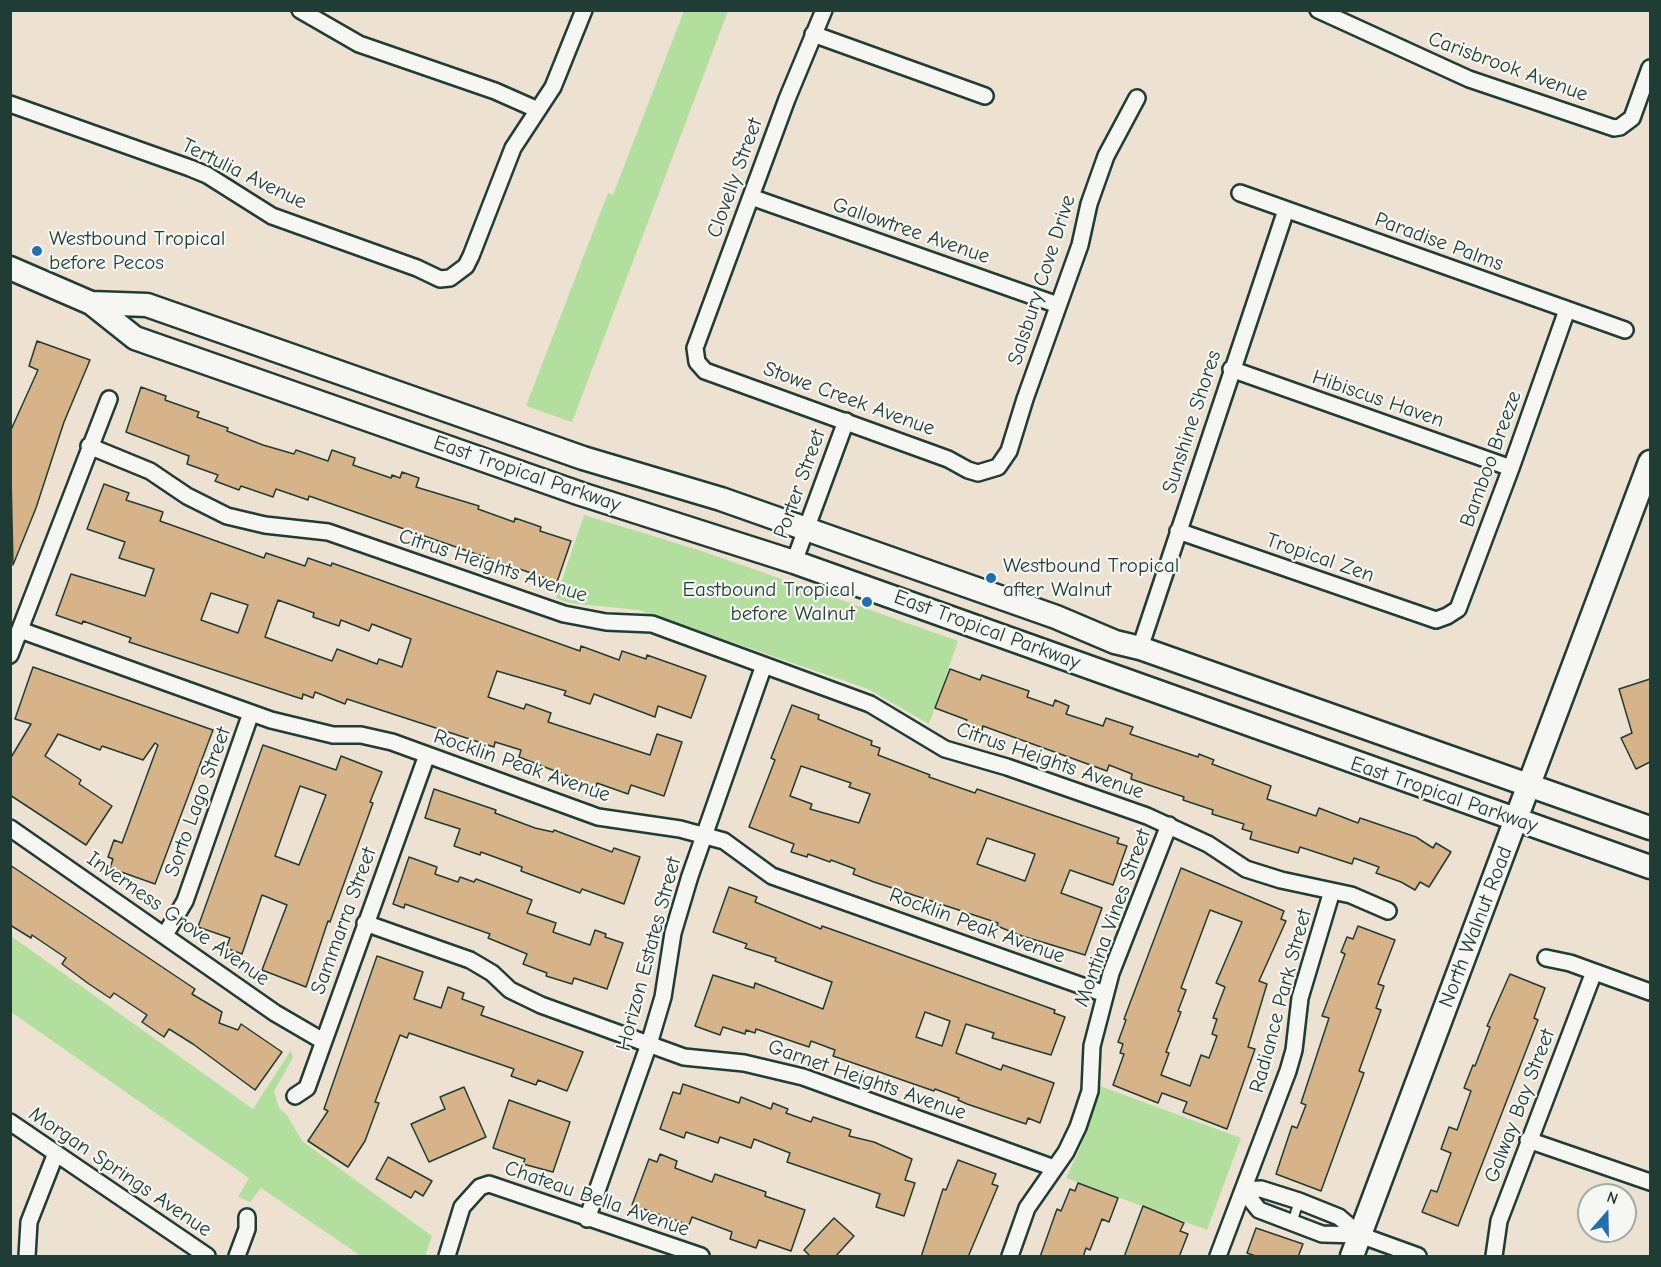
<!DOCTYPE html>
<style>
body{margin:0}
#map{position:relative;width:1661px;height:1267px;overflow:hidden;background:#ede2d2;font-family:"Comic Neue",sans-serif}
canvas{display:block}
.frame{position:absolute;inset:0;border:12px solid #1f3d34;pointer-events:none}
.north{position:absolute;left:1577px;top:1183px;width:60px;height:60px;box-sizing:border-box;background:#f6f6f2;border:2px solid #a0aca6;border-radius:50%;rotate:20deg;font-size:16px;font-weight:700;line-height:24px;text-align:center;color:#1f3d34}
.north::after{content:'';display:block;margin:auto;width:21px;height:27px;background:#1f6fb2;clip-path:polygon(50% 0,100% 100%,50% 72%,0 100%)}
</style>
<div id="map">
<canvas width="1661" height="1267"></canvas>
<div class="frame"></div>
<div class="north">N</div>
</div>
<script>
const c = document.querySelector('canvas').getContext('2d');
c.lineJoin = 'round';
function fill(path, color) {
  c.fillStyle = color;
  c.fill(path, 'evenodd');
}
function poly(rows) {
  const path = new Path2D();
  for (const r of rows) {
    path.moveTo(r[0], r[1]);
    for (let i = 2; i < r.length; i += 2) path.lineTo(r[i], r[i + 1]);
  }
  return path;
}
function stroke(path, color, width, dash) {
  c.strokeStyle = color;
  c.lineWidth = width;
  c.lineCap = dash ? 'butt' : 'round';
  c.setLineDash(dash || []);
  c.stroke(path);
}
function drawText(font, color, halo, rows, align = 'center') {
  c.font = font + ' "Comic Neue",sans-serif';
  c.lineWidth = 4.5;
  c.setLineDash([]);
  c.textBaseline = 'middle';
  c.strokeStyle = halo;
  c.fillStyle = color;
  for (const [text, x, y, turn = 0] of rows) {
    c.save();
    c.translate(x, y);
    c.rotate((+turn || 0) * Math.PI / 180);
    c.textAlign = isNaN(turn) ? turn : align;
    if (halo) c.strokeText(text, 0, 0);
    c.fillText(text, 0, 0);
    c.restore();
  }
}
const green = poly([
 [684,11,728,11,572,422,526,406,608,193,613,195],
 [584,515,699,550,958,641,929,724,868,689,639,610,569,603,556,598],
 [11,936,253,1109,291,1050,293,1058,274,1091,279,1108,287,1115,302,1141,432,1236,425,1256,361,1256,261,1188,250,1202,238,1197,249,1178,11,1012],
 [1100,1086,1241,1138,1207,1230,1066,1178,1081,1146]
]);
const building = poly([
 [37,341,90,360,64,422,36,508,13,565,10,432,38,370,29,366,37,341],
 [141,387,166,396,165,400,199,412,197,417,228,428,227,431,263,445,294,454,296,450,328,461,332,450,355,458,353,465,391,478,392,475,400,478,402,472,419,478,416,487,479,506,478,509,514,522,515,518,541,527,540,531,571,541,557,582,309,496,308,500,276,489,273,497,241,486,239,490,215,481,218,475,187,464,189,456,126,432,141,387],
 [104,484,129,493,126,500,163,512,160,521,264,558,266,553,305,566,308,558,331,566,332,563,580,651,581,646,619,660,622,651,646,659,647,655,706,676,691,718,658,706,655,717,594,694,590,704,564,695,566,691,497,671,488,697,524,709,526,704,551,713,548,722,650,755,657,734,682,742,664,796,631,785,628,794,597,783,596,787,519,757,521,750,495,742,494,747,347,699,345,704,315,692,313,698,303,694,302,699,129,642,131,638,83,621,82,624,56,615,71,574,145,596,154,569,119,558,125,542,87,529,104,484],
 [211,593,248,605,238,633,201,620,211,593],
 [278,600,314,613,313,617,339,626,341,620,369,631,372,624,411,639,402,667,379,659,377,664,337,649,332,661,265,637,278,600],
 [33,667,213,730,155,884,110,868,113,859,108,857,114,840,122,843,158,745,155,743,143,760,102,746,100,750,58,734,45,756,81,780,79,784,112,806,86,845,10,795,10,759,31,724,15,719,33,667],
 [950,669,980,680,982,675,1029,691,1027,697,1053,706,1055,700,1069,706,1066,714,1103,726,1106,718,1133,727,1130,734,1198,757,1199,754,1214,760,1212,764,1271,786,1267,799,1279,803,1316,816,1319,808,1358,823,1360,818,1416,837,1433,848,1436,843,1451,852,1429,887,1420,882,1415,890,1401,882,1376,873,1379,867,1354,858,1352,864,1300,847,1298,853,1250,839,1252,832,1242,829,1244,824,1212,814,1213,810,1183,800,1184,797,1131,779,1132,774,1109,765,1107,771,983,726,982,730,965,724,967,720,935,708,950,669],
 [1650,679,1650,762,1636,769,1621,738,1632,733,1619,689,1650,679],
 [792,705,819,715,818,719,872,741,871,745,880,748,878,755,930,775,929,777,975,793,977,789,1119,838,1117,843,1127,846,1113,885,1070,870,1061,893,1102,908,1085,955,1022,936,997,926,998,923,874,882,853,874,855,869,831,860,830,862,808,854,807,857,791,852,794,844,749,827,775,760,771,758,792,705],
 [801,766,851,783,849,787,870,794,859,823,810,809,812,804,790,796,801,766],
 [987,838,1035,854,1025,881,977,864,987,838],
 [263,745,336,770,341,756,382,772,370,802,373,803,330,922,328,921,306,987,262,970,287,905,262,895,242,954,226,948,230,938,198,927,263,745],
 [300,786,326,795,299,865,275,856,300,786],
 [434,789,496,810,495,813,535,828,553,832,554,830,612,852,614,848,640,857,624,904,582,889,580,893,521,871,522,867,481,852,480,855,454,846,460,829,425,818,434,789],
 [409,857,437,867,435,874,458,882,460,877,474,882,476,879,532,900,527,913,556,923,553,932,590,945,595,930,606,934,605,937,623,943,607,989,574,978,572,984,546,976,547,973,523,964,527,954,488,938,490,934,405,904,404,908,393,904,409,857],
 [10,865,195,989,192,994,222,1012,219,1023,238,1030,241,1024,282,1052,255,1090,193,1044,169,1029,164,1037,142,1022,147,1015,114,993,110,998,89,984,62,964,66,958,32,935,31,938,10,925,10,865],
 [1181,868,1284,911,1281,919,1286,921,1259,981,1267,984,1248,1047,1255,1049,1227,1129,1183,1112,1187,1102,1162,1093,1158,1103,1113,1085,1124,1054,1120,1053,1123,1044,1118,1042,1126,1020,1124,1019,1181,868],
 [1210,910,1242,922,1216,983,1225,987,1213,1018,1217,1019,1212,1034,1217,1036,1209,1058,1201,1055,1190,1086,1161,1075,1169,1053,1166,1052,1181,1012,1178,1011,1186,990,1181,988,1210,910],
 [729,887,757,897,755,902,821,929,822,926,839,932,994,988,1055,1010,1054,1013,1065,1017,1051,1055,992,1038,994,1033,966,1024,956,1053,1001,1070,1003,1065,1054,1083,1040,1123,1028,1118,1026,1124,967,1104,958,1100,959,1098,935,1089,934,1091,833,1056,835,1050,811,1041,809,1047,756,1029,755,1033,746,1030,745,1034,723,1027,720,1035,695,1026,713,975,754,988,755,983,823,1009,832,982,775,961,776,958,745,948,747,944,713,932,729,887],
 [925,1012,950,1021,942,1046,916,1037,925,1012],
 [1358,926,1395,940,1378,984,1384,986,1376,1008,1381,1010,1359,1071,1364,1073,1321,1191,1276,1174,1292,1126,1297,1128,1306,1105,1301,1103,1329,1018,1322,1016,1345,954,1341,952,1347,937,1353,939,1358,926],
 [377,956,423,972,414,999,441,1008,448,987,464,993,462,999,484,1007,481,1015,583,1052,567,1091,538,1080,536,1085,511,1076,514,1069,409,1033,407,1038,400,1035,375,1102,379,1103,365,1141,348,1167,308,1141,328,1111,324,1109,377,956],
 [1510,974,1545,988,1534,1018,1538,1020,1458,1226,1422,1212,1431,1190,1437,1192,1451,1153,1441,1149,1449,1127,1457,1130,1471,1091,1464,1088,1473,1065,1475,1066,1490,1027,1487,1026,1510,974],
 [683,1084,739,1103,741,1097,771,1109,773,1103,788,1109,786,1113,811,1122,813,1117,851,1130,849,1136,874,1142,912,1159,905,1180,915,1183,904,1216,876,1207,880,1194,787,1162,790,1153,754,1139,751,1148,720,1137,718,1143,686,1132,684,1138,660,1129,673,1092,680,1094,683,1084],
 [464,1087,486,1137,429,1162,411,1124,445,1109,440,1097,464,1087],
 [509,1100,570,1122,553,1172,523,1164,525,1159,493,1148,509,1100],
 [660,1154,677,1161,675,1168,712,1182,715,1174,766,1192,765,1196,805,1210,791,1251,759,1240,756,1248,730,1239,732,1232,692,1217,689,1225,632,1205,649,1159,657,1162,660,1154],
 [388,1157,432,1181,423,1196,415,1191,411,1198,376,1179,388,1157],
 [958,1160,996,1174,992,1184,998,1186,968,1257,921,1257,943,1189,946,1190,958,1160],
 [1078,1183,1118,1198,1109,1222,1102,1219,1090,1250,1086,1248,1083,1257,1040,1257,1057,1209,1061,1211,1070,1189,1075,1191,1078,1183],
 [1143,1206,1184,1223,1180,1231,1188,1234,1179,1257,1124,1257,1143,1206],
 [834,1218,854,1236,835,1257,811,1257,804,1250,834,1218],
 [1256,1228,1303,1244,1298,1257,1258,1257,1247,1253,1256,1228]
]);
const lane = poly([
 [1292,1223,1299,1201]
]);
const street = poly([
 [300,10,359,44,495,91,538,110],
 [824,10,787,99,695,348,697,362,705,371,948,459,968,470,978,473,998,467,1009,451,1025,399,1080,245,1089,204,1106,156,1137,98],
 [1318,10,1469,79,1614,128,1620,127,1632,118,1650,68],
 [813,34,985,96],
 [10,104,190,168,207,175,272,216,417,268,440,279,450,278,466,266,471,256,513,148,553,87,584,10],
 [1240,193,1625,330],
 [751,197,1058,305],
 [1231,369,1511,468],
 [89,446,150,471,187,496,227,516,265,525,328,532,564,614,606,622,652,624,870,704,945,749,1007,767,1147,816,1208,844,1246,869,1281,880,1351,895,1388,911],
 [1178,531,1436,620,1447,616,1458,609,1511,468,1567,310],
 [794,562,846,421],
 [20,630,271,720,333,735,361,735,392,742,598,817,680,829,724,841,772,876,1105,994],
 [1140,648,1286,210],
 [10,655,109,399],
 [10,828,275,1013,323,1041],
 [365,923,470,960,492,973,510,990,541,1005,684,1057,744,1063,803,1077,1054,1168],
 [165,935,185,901,251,713],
 [1546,958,1570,963,1650,992],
 [295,1096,307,1088,427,755],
 [10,1122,207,1256],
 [1528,1140,1650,1182],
 [1243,1190,1261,1189,1299,1201,1339,1217,1360,1235,1418,1256],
 [1243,1190,1259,1210,1322,1234,1360,1235],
 [587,1219,649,1044,663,997,673,933,690,876,764,665],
 [27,1256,29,1222,56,1153],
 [237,1256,247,1229,247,1217],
 [447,1256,462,1207,480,1187,489,1184,701,1256],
 [1010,1256,1027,1208,1066,1152,1078,1127,1090,1091,1092,1046,1111,973,1169,825],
 [1218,1256,1288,1071,1294,1050,1300,998,1332,891],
 [1494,1256,1499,1221,1594,972]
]);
const secondary = poly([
 [10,268,91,303,135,338,581,494,794,562,1650,867],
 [91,303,147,305,583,458,721,499,1056,617,1115,642,1140,648,1650,828],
 [1352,1256,1650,462]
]);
const markers = [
 [37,251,6,"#1f6fb2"],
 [991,578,6,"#1f6fb2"],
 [867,602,6,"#1f6fb2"]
];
const streetNames = [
 ["Carisbrook Avenue",1508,67,20],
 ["Tertulia Avenue",244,174,26],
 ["Clovelly Street",735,178,-70],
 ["Gallowtree Avenue",911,231,19],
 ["Paradise Palms",1439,242,20],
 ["Salsbury Cove Drive",1042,280,-72],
 ["Stowe Creek Avenue",849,399,20],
 ["Hibiscus Haven",1378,399,19],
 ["Sunshine Shores",1192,422,-72],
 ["Bamboo Breeze",1491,459,-70],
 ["East Tropical Parkway",527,474,19],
 ["Porter Street",800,484,-70],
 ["Tropical Zen",1320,558,19],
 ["Citrus Heights Avenue",493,566,18],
 ["East Tropical Parkway",987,630,20],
 ["Citrus Heights Avenue",1050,761,19],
 ["Rocklin Peak Avenue",522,766,19],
 ["East Tropical Parkway",1444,795,19],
 ["Sorto Lago Street",198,802,-70],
 ["Montina Vines Street",1113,918,-70],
 ["Inverness Grove Avenue",178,919,35],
 ["Sammarra Street",344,921,-70],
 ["Rocklin Peak Avenue",977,926,20],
 ["North Walnut Road",1476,927,-69],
 ["Horizon Estates Street",649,954,-75],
 ["Radiance Park Street",1281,1001,-75],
 ["Garnet Heights Avenue",867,1080,19],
 ["Galway Bay Street",1520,1106,-69],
 ["Morgan Springs Avenue",120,1172,34],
 ["Chateau Bella Avenue",597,1199,19]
];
const poiNames = [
 ["Westbound Tropical",49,239],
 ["before Pecos",49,263],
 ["Westbound Tropical",1003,566],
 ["after Walnut",1003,590],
 ["Eastbound Tropical",855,590,"right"],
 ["before Walnut",855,614,"right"]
];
fill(green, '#b2df9e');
fill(building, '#d7b389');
stroke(building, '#1f3d34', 1.5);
stroke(lane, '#1f3d34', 12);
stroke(street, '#1f3d34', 20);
stroke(secondary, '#1f3d34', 27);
stroke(lane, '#f6f6f2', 8);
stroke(street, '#f6f6f2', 15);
stroke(secondary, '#f6f6f2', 22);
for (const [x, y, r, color] of markers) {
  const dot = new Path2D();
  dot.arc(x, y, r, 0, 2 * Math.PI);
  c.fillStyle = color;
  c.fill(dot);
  stroke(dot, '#f6f6f2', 2);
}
drawText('21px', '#1f3d34', '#f6f6f2', streetNames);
drawText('21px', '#1f3d34', '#f6f6f2', poiNames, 'left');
</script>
